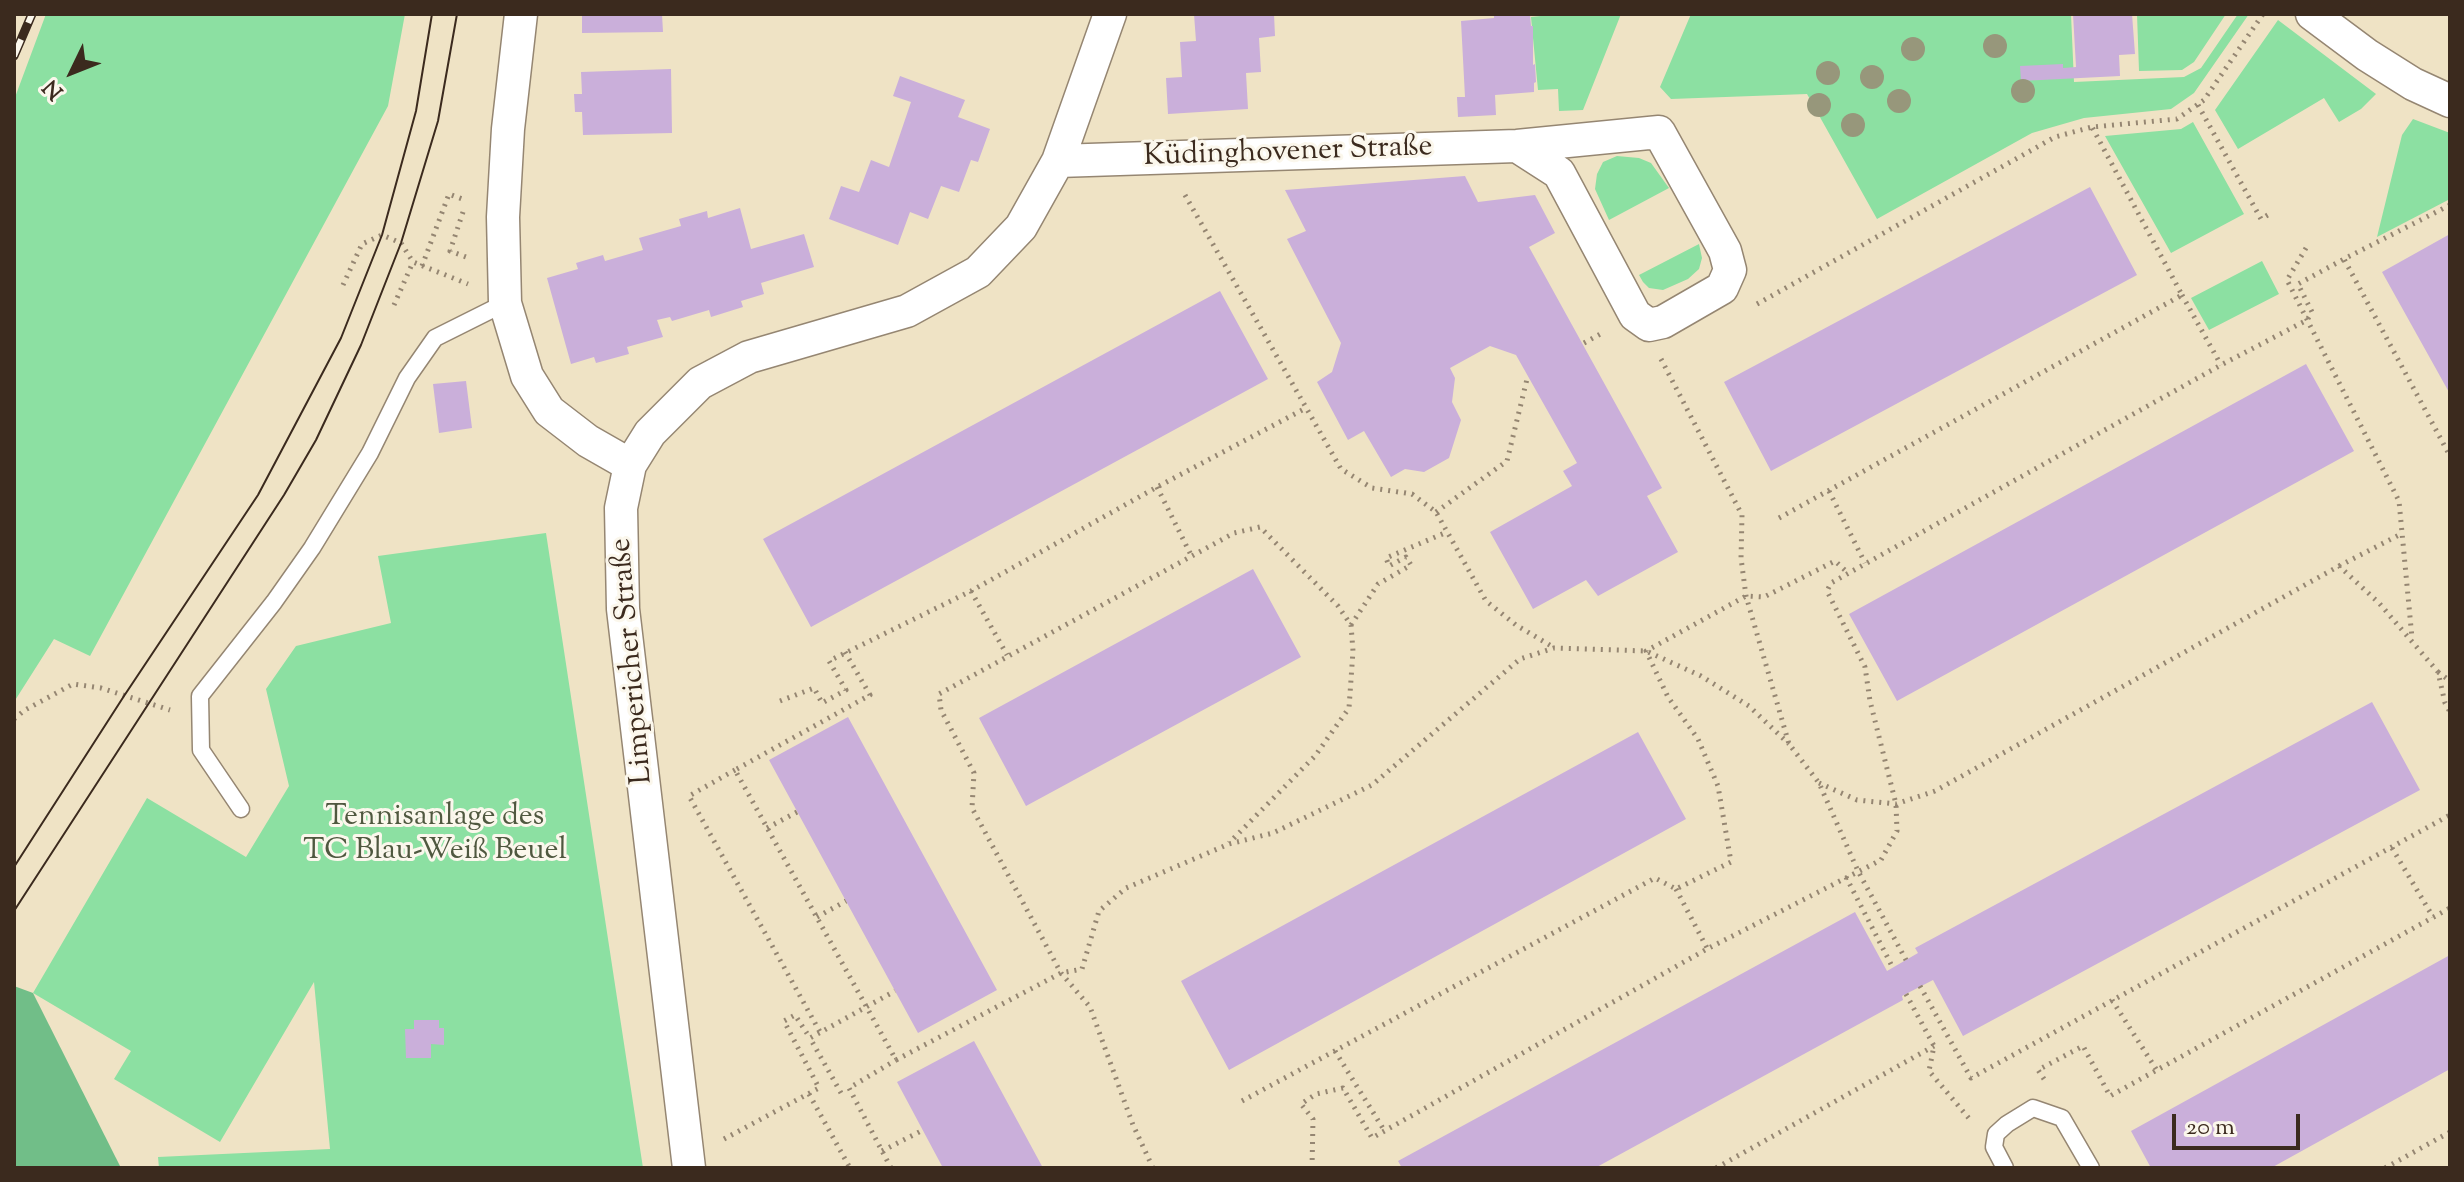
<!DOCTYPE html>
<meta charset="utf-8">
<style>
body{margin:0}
#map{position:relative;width:2464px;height:1182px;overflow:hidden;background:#efe3c5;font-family:"Sorts Mill Goudy",serif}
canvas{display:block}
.frame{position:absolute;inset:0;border:16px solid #3b2a1e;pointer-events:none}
.north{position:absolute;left:32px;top:32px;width:80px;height:80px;-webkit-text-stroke:6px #fbf7ec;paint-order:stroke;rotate:227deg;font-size:22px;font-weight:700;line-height:32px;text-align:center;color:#3b2a1e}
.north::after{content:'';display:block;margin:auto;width:28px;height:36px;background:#3b2a1e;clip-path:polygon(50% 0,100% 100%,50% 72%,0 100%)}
.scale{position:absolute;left:2172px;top:1114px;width:128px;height:36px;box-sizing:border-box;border:4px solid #3b2a1e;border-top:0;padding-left:10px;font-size:24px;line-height:28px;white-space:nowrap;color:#3b2a1e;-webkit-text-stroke:6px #fbf7ec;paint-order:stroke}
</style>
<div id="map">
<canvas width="2464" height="1182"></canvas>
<div class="frame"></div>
<div class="north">N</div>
<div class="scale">20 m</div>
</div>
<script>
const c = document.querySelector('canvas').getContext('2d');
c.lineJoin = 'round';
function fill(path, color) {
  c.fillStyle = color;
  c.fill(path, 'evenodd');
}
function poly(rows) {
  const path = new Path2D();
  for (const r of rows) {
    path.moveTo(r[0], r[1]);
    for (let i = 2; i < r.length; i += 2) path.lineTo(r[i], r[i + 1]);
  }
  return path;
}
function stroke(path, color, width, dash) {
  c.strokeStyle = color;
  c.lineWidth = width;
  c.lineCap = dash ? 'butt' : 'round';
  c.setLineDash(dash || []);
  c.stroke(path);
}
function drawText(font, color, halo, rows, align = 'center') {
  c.font = font + ' "Sorts Mill Goudy",serif';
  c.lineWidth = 6;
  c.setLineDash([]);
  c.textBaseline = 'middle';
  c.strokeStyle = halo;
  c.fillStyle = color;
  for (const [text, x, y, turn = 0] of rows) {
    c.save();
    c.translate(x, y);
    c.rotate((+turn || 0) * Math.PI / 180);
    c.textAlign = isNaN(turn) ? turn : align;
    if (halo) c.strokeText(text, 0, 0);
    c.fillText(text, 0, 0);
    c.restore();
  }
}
const green = poly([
 [46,14,405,14,388,106,90,656,54,639,14,702,14,100],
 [1560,14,1621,14,1583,110,1559,111,1558,89,1538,90,1531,17],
 [1691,14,2071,14,2074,82,2184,77,2201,68,2238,14,2249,14,2194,93,2171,109,2084,118,2032,133,1877,219,1807,94,1671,99,1660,87],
 [2137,14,2226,14,2194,62,2182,70,2139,71],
 [2278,20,2376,94,2361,109,2339,122,2324,98,2238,149,2215,110],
 [2413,119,2450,133,2450,199,2377,237,2402,135],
 [2193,122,2244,214,2171,253,2105,136,2181,129],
 [1617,156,1639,158,1651,163,1669,188,1609,220,1595,189,1597,174,1603,162],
 [1699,244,1702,258,1699,269,1688,279,1663,290,1649,288,1643,282,1639,275],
 [2262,261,2279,294,2209,330,2191,298],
 [546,533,643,1168,159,1168,158,1157,330,1149,314,982,220,1142,114,1079,131,1051,33,993,147,798,246,857,289,786,266,689,296,646,391,623,378,556]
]);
const forest = poly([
 [14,986,33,993,121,1168,14,1168]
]);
const building = poly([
 [582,14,662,14,663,32,582,33],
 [1194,14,1274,14,1275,36,1259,38,1261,72,1246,73,1248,109,1168,114,1166,78,1182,77,1180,42,1196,41],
 [1494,14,1530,14,1531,26,1533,26,1533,65,1535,64,1536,82,1534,83,1534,92,1495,95,1496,115,1458,117,1457,97,1465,97,1461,21,1494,18],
 [2073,14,2132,14,2135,54,2119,55,2120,76,2021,81,2020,66,2063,64,2063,68,2076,67],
 [671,69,672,133,583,135,582,112,575,112,574,94,582,94,581,72],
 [900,76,965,100,958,117,990,129,978,162,971,160,959,192,941,186,928,219,910,212,898,245,829,219,841,186,859,192,871,160,889,167,911,102,893,96],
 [1465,176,1478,202,1535,195,1555,233,1529,247,1662,488,1647,496,1678,552,1598,596,1586,580,1533,609,1490,532,1572,486,1563,471,1577,463,1516,355,1490,346,1450,368,1455,378,1452,402,1461,420,1449,458,1424,472,1405,469,1391,477,1364,431,1348,440,1317,382,1332,372,1341,343,1287,239,1306,231,1285,190],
 [2090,187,2137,275,1771,471,1724,382],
 [740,208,751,249,804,234,814,267,761,283,764,294,741,301,743,307,711,317,709,310,672,321,670,317,657,320,663,337,627,347,629,354,596,363,594,357,571,364,547,278,578,269,576,263,603,255,605,261,643,250,639,238,681,226,679,219,707,211,708,218],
 [2450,234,2450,394,2382,272],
 [1220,291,1268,379,811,627,763,539],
 [2306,364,2354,451,1897,701,1849,614],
 [466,381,472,428,439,433,433,384],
 [1253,569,1301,657,1026,806,979,718],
 [2372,702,2420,790,1963,1036,1933,980,1902,996,1903,1000,1595,1168,1402,1168,1398,1161,1855,912,1887,971,1918,953,1915,948],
 [848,717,997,990,918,1033,769,760],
 [1638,732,1686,819,1229,1070,1181,981],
 [2450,955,2450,1069,2271,1168,2151,1168,2131,1131],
 [414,1020,439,1020,439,1028,444,1028,444,1045,431,1044,431,1058,406,1058,405,1029,414,1029],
 [974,1041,1024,1133,1043,1168,943,1168,897,1082]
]);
const path = poly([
 [2198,105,2261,219,2271,213],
 [1185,195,1341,469,1372,488,1412,494,1436,512,1486,601,1516,625,1553,647],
 [2450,205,2344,259,2450,456],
 [463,212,450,251,466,257],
 [2306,248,2287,280,2399,501,2412,638],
 [422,266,449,194,465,200],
 [343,285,362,244,382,235,401,243,413,262,468,284],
 [2182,295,2221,365],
 [1757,304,2055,137,2092,127,2177,119,2204,100,2263,14],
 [394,305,413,262],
 [1584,343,1604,332],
 [1661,359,1742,515,1741,558,1746,596,1789,744,1819,783,1858,871,1906,960],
 [1157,487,1192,557],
 [1829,491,1865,563],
 [1436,512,1507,461,1528,375],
 [1779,518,2182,295,2092,127],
 [2339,566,2401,534],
 [971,591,1007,655],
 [1351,625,1378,584,1411,565,1406,557,1389,566,1386,558,1447,532],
 [845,652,870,695,735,770,896,1060,1061,973,1082,969,1099,911,1126,888,1229,844,1273,833,1372,785,1520,659,1554,648,1646,651,1701,676,1749,706,1789,744],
 [2438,672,2450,681],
 [780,701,814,688,822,703,846,690,829,661,971,591,1157,487,1306,408],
 [14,719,25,710,73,684,101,688,170,710],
 [735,770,689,796,820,1032],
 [1819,783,1857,800,1896,804,1935,791,2339,566,2379,603,2438,672,2445,703,2450,712],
 [767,828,797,812],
 [2392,848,2433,917],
 [1846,877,1893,968],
 [1676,889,1707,948],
 [817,917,846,901],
 [1920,986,1971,1078,2450,815],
 [1906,994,1934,1046,1929,1071,1972,1122],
 [2112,1000,2156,1069],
 [1335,1051,1384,1130],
 [2044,1079,2038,1070,2083,1046,2110,1096,2450,908],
 [841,1093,810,1038,895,991],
 [809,1094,850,1168],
 [1242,1101,1655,878,1676,889,1731,862,1718,786,1698,739,1668,697,1646,651,1746,596,1764,597,1835,561,1847,572],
 [724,1139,819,1088,784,1021,795,1015,810,1038],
 [882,1151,923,1130],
 [891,1168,849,1088,896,1060],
 [1153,1168,1133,1125,1090,1007,1061,973,972,808,974,773,941,710,939,694,1234,533,1260,527,1338,606,1351,625,1353,651,1349,708,1315,756,1229,843],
 [1312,1168,1313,1119,1301,1104,1316,1094,1343,1088,1372,1138,1707,949,1881,860,1897,831,1896,804,1870,701,1865,667,1827,591,1831,583,2221,365,2307,320,2312,312,2298,284,2344,259],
 [1716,1168,1934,1046],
 [2385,1168,2450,1132]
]);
const lane = poly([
 [241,809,201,750,200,696,274,602,312,548,370,453,407,378,435,338,505,303],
 [2005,1168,1994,1147,1996,1134,2007,1124,2033,1108,2062,1118,2091,1168]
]);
const street = poly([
 [521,14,508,129,503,217,505,303,527,376,549,411,588,441,630,465],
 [2312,14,2367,55,2413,84,2450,101],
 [1058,161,1517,146,1659,132,1725,251,1730,270,1722,288,1663,322,1649,325,1635,315,1559,173,1517,146],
 [689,1168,623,609,621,508,630,465,650,433,700,383,749,357,907,311,978,272,1021,227,1058,161,1110,14]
]);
const tram = poly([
 [14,867,124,696,258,495,341,338,382,235,416,111,432,14],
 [14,911,284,495,316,440,361,345,401,243,438,121,457,14]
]);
const rail = poly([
 [14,56,32,14]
]);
const trees = [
 [1995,46],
 [1913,49],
 [1828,73],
 [1872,77],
 [2023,91],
 [1899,101],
 [1819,105],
 [1853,125]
];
const streetNames = [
 ["Küdinghovener Straße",1288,154,-2],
 ["Limpericher Straße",634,661,-95]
];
const parkNames = [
 ["Tennisanlage des",435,819],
 ["TC Blau-Weiß Beuel",435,853]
];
fill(green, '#8ce0a2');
fill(forest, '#71be88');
fill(building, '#caafda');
stroke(lane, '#958672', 19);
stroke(street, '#958672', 35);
stroke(path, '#958672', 5, [2, 6]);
stroke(lane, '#fff', 16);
stroke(street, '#fff', 32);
stroke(tram, '#3b2a1e', 2);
stroke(rail, '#3b2a1e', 9);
stroke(rail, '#fbf7ec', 6, [18]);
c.fillStyle = '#97977b';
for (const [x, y] of trees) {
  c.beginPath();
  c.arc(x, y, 12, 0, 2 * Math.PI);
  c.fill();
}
drawText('30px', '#3b2a1e', '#fbf7ec', streetNames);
drawText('30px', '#4f583f', '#fbf7ec', parkNames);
</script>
